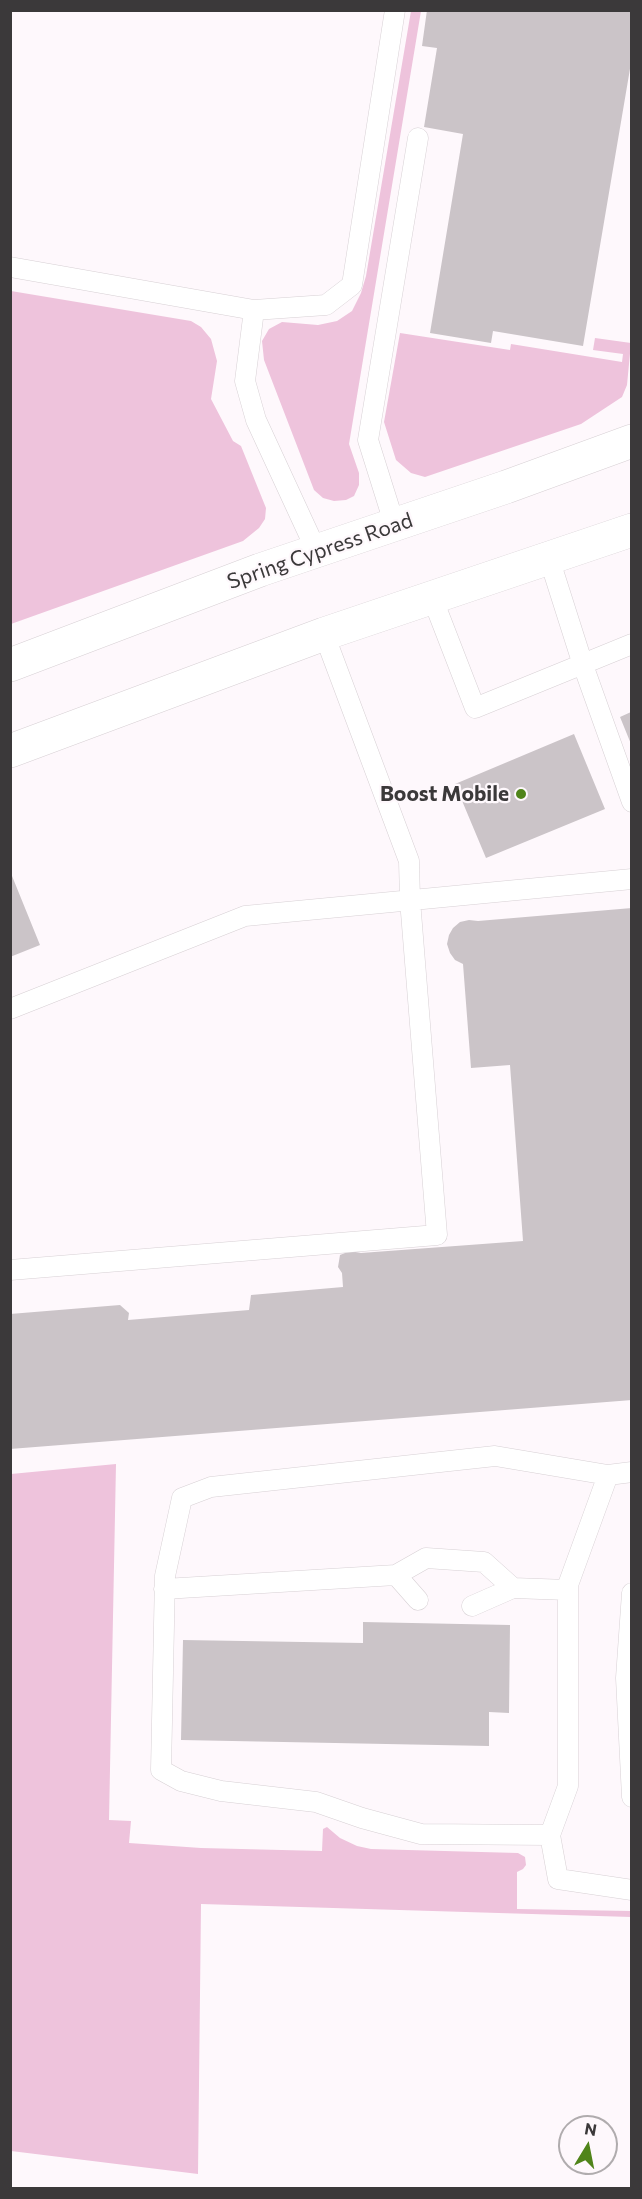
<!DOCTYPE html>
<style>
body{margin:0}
#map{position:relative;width:642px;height:2199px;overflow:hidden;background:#fef8fc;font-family:Commissioner,sans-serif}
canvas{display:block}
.frame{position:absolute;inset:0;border:12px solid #3b393a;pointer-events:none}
.north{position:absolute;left:558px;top:2115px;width:60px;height:60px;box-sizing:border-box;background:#fef8fc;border:2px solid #b0acae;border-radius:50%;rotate:10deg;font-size:16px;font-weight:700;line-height:24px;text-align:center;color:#3b393a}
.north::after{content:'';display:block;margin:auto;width:21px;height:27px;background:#50841a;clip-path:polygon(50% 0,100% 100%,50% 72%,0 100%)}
</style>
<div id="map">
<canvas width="642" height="2199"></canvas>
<div class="frame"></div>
<div class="north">N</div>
</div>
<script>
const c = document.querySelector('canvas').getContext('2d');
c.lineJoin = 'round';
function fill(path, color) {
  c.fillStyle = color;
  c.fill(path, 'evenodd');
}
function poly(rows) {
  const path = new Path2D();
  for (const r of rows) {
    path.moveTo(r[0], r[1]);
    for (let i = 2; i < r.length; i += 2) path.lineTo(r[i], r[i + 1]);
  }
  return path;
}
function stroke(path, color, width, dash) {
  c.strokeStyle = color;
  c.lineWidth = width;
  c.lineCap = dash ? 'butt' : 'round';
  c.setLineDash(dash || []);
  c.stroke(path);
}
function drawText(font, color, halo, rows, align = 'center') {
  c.font = font + ' Commissioner,sans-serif';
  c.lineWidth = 4.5;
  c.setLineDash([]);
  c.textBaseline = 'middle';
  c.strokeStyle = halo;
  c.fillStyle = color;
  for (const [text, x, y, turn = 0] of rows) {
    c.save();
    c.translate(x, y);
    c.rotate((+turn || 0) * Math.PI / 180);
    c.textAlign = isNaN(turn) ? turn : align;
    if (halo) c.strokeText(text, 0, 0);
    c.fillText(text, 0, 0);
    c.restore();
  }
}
const green = poly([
 [411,11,421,11,349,444,359,473,359,485,354,496,346,500,334,501,323,498,314,490,264,360,262,341,269,329,282,322,318,325,337,321,352,311,361,293,366,276],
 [11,291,191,321,201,327,211,339,217,361,211,399,233,441,241,446,266,508,265,519,259,528,243,541,11,624],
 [400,333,510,350,511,344,622,362,623,354,593,350,595,338,631,343,627,385,622,397,581,424,425,477,411,473,396,460,384,422],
 [116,1464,109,1820,131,1821,129,1843,201,1848,322,1851,323,1829,327,1827,340,1838,357,1846,371,1849,518,1853,525,1857,526,1865,523,1869,517,1872,517,1909,631,1911,631,1917,201,1904,198,2174,11,2151,11,1474]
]);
const building = poly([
 [427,10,632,10,632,57,583,346,493,331,491,343,430,333,463,134,424,127,437,48,422,46],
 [631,712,631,744,620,717],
 [574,734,605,809,486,858,455,784],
 [10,871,40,945,10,957],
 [632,908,632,1400,10,1449,10,1314,120,1305,129,1313,128,1320,249,1310,251,1295,343,1287,342,1273,338,1267,340,1255,350,1251,361,1253,523,1241,510,1065,471,1068,463,964,455,960,450,953,447,944,449,935,453,928,460,922,469,920,478,921],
 [363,1622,510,1625,509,1713,489,1712,489,1746,181,1740,183,1640,363,1643]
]);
const lane = poly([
 [10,267,254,310,245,381,256,420,317,552],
 [254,310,326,305,352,285,395,10],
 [395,526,368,440,418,138],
 [549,558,583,665,632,802],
 [432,597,475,708,632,644],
 [10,1009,245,916,632,879],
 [10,1270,437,1235,410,900,409,861,324,634],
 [632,1472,608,1475,568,1585,568,1786,550,1835,558,1879,632,1890],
 [396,1575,418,1600],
 [164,1589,396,1575,426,1558,484,1562,513,1588,568,1590],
 [632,1593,626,1678,632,1797],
 [472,1606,513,1588],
 [550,1835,421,1834,362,1818,316,1802,221,1791,181,1781,161,1770,165,1576,182,1498,211,1487,495,1456,608,1475]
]);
const primary = poly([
 [10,665,260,570,506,487,632,441],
 [10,751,324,634,632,530]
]);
const markers = [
 [521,794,6,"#50841a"]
];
const streetNames = [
 ["Spring Cypress Road",320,551,-19]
];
const poiNames = [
 ["Boost Mobile",509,794]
];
fill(green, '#eec3dc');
fill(building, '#cbc4c8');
stroke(lane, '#d7d0d4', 21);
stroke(primary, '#d7d0d4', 34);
stroke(lane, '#fff', 20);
stroke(primary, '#fff', 33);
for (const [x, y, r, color] of markers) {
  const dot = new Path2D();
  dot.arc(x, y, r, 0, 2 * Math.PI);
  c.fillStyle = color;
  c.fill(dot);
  stroke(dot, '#fef8fc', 2);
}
drawText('21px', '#3b393a', '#fef8fc', streetNames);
drawText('bold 21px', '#3b393a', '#fef8fc', poiNames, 'right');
</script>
